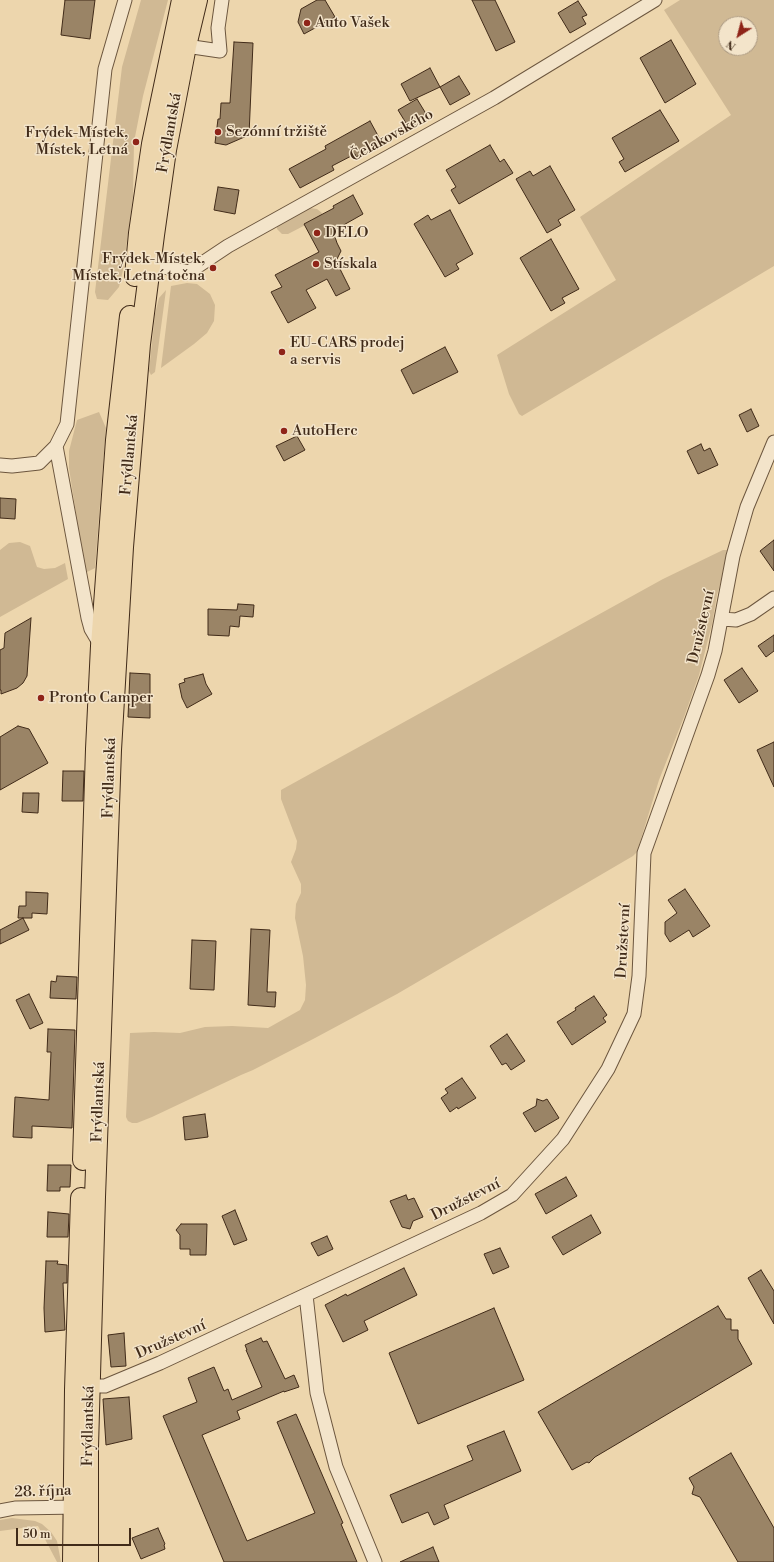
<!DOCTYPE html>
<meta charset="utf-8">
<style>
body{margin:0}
#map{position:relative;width:774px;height:1562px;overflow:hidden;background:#edd6ad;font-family:"Libre Bodoni",serif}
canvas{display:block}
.north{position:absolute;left:718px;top:16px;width:40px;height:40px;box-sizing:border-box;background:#f3e4ca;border:1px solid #ac9a83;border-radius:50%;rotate:216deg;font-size:11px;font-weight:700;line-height:16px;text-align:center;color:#412b19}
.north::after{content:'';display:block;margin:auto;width:14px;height:18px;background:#8f2418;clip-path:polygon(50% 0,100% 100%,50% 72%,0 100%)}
.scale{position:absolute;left:16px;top:1528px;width:115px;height:18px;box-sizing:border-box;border:2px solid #412b19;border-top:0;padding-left:5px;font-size:12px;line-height:14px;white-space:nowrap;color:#412b19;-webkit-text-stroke:3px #f3e4ca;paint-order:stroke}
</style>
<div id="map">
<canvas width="774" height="1562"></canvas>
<div class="north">N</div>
<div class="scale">50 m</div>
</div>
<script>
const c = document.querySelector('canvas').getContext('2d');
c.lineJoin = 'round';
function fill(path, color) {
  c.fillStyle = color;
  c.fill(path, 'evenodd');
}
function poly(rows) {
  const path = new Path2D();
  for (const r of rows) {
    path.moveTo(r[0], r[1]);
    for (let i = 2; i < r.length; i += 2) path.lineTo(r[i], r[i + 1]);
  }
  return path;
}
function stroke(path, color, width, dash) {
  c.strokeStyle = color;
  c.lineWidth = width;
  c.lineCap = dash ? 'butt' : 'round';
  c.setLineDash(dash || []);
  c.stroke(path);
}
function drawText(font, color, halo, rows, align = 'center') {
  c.font = font + ' "Libre Bodoni",serif';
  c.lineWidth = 3;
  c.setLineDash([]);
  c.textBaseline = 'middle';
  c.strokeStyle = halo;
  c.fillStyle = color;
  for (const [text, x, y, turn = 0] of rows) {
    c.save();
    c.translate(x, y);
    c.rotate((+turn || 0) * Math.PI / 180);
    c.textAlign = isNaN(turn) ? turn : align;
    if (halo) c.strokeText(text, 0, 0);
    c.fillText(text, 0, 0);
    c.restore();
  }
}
const green = poly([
 [141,0,168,0,143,96,134,142,133,197,123,270,119,287,108,300,97,299,95,292,122,67],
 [680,0,774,0,774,266,522,416,519,414,509,394,497,355,616,280,580,217,731,115,664,10],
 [726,24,750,24,750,48,726,48],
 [310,208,317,209,322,213,321,217,288,234,282,234,277,229,277,226],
 [187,283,197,284,210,294,215,305,214,321,207,333,194,344,161,368,171,286],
 [166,290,155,372,151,375,149,371,155,314,159,298],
 [99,412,106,428,95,568,85,573,69,468,69,451,77,420],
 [20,542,30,546,37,567,44,569,55,568,65,563,68,579,0,617,0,550,9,543],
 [723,550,727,550,721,581,717,595,712,624,699,675,684,717,659,780,637,852,633,856,397,994,315,1038,253,1070,241,1075,152,1117,137,1123,132,1123,128,1121,126,1117,130,1033,154,1032,180,1033,205,1027,232,1026,268,1028,300,1010,305,1000,306,985,303,956,295,918,296,904,301,893,301,884,291,862,296,849,297,841,281,799,281,790,663,579],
 [12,1518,35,1521,42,1524,51,1532,57,1541,61,1562,57,1562,38,1526,0,1531,0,1520]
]);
const building = poly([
 [65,0,95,0,90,39,61,35,65,0],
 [317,0,325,0,335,17,304,34,298,22,301,9,317,0],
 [472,0,495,0,515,42,496,51,472,0],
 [578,1,587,15,582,17,586,24,570,33,558,13,578,1],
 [671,40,696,84,665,103,640,58,671,40],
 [234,42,253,43,249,135,226,145,215,143,218,119,220,119,221,103,230,103,234,42],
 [430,68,440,87,410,101,401,84,430,68],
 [459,76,470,94,450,105,440,87,459,76],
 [417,99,428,117,409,128,398,110,417,99],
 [660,110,679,141,625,172,619,162,624,159,612,138,660,110],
 [370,121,382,143,356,157,355,154,332,166,334,170,300,188,289,169,326,149,325,146,370,121],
 [490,145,500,162,504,159,513,173,459,204,451,190,456,187,446,170,490,145],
 [550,166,575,210,558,220,561,225,547,233,516,179,530,171,533,176,550,166],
 [218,187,239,190,235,214,214,210,218,187],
 [353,195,363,214,333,231,337,243,341,251,336,261,350,289,336,296,327,279,306,290,316,308,288,323,271,292,282,287,275,275,319,252,304,224,334,208,333,206,353,195],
 [450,210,473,254,456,264,459,269,445,277,414,224,428,215,431,220,450,210],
 [551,239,579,289,562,298,565,303,551,311,520,258,551,239],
 [445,347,458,372,413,394,401,370,445,347],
 [751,409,759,426,747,432,739,415,751,409],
 [297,436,305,450,284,461,276,446,297,436],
 [701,444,704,451,710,448,718,465,698,474,687,451,701,444],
 [0,498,16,499,15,519,0,518,0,498],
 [774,540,774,571,760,551,774,540],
 [238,604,254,605,253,617,240,616,239,627,230,626,229,636,208,635,208,609,237,610,238,604],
 [31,618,27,676,23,683,17,688,1,694,1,690,0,690,0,650,4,648,5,633,31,618],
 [774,635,774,651,766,657,758,646,774,635],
 [742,668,758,691,739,703,724,680,742,668],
 [130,673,150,674,150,718,128,717,130,673],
 [203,674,206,684,212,694,187,708,182,698,179,684,185,682,184,679,203,674],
 [18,726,29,729,48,763,0,790,0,737,18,726],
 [774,742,774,787,757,750,774,742],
 [63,771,84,771,83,801,62,801,63,771],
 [23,793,39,793,38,813,22,812,23,793],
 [685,889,710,926,693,937,689,930,670,942,665,934,665,922,677,913,668,900,685,889],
 [26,892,48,893,47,914,32,913,32,918,18,918,19,906,26,906,26,892],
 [23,918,29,930,0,944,0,930,23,918],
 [251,929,270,930,267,992,276,992,275,1007,248,1005,251,929],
 [192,940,216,941,214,990,190,989,192,940],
 [57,976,77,977,76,999,50,998,51,981,56,982,57,976],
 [29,994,43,1023,30,1029,16,1000,29,994],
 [594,996,607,1015,603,1018,606,1022,572,1045,557,1022,576,1010,575,1008,594,996],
 [48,1029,75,1030,72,1128,32,1126,32,1138,13,1137,15,1097,49,1100,51,1052,47,1052,48,1029],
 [507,1034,525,1061,511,1070,506,1063,502,1065,490,1046,507,1034],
 [462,1078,476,1098,458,1109,457,1107,450,1112,441,1098,448,1093,445,1089,462,1078],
 [537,1099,543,1101,547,1099,559,1118,535,1132,523,1113,536,1106,537,1099],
 [205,1114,208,1137,185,1140,183,1117,205,1114],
 [48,1165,71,1165,70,1187,60,1187,60,1191,47,1191,48,1165],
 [566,1177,577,1196,546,1214,535,1194,566,1177],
 [406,1195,408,1200,414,1198,423,1217,413,1221,410,1229,402,1227,390,1201,406,1195],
 [235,1210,247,1240,234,1245,222,1216,235,1210],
 [48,1212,69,1214,68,1237,47,1237,48,1212],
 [591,1215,601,1233,563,1255,552,1237,591,1215],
 [181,1224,207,1224,206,1255,190,1255,190,1249,180,1249,180,1235,176,1230,181,1224],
 [327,1236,333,1249,318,1256,311,1243,327,1236],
 [500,1248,509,1267,493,1274,484,1254,500,1248],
 [46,1261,58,1261,57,1264,67,1265,67,1283,63,1283,65,1330,45,1332,44,1308,46,1261],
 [404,1268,417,1295,364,1321,368,1330,343,1342,325,1305,346,1294,347,1296,404,1268],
 [761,1270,774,1291,774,1324,748,1278,761,1270],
 [718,1306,726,1319,731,1319,731,1330,738,1330,738,1339,752,1364,595,1457,589,1463,587,1462,572,1470,538,1412,718,1306],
 [494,1308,524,1380,418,1424,389,1353,494,1308],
 [124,1333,126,1366,111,1367,108,1335,124,1333],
 [261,1338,263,1342,267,1341,285,1379,294,1375,299,1387,284,1392,284,1391,237,1411,240,1419,202,1435,247,1541,315,1513,277,1422,296,1414,343,1523,341,1524,357,1562,224,1562,163,1416,197,1402,188,1378,214,1367,224,1391,228,1389,232,1400,262,1387,246,1350,247,1350,245,1345,261,1338],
 [129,1397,132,1439,106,1445,103,1399,129,1397],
 [504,1431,521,1471,444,1505,449,1518,434,1525,428,1512,402,1523,390,1495,473,1460,467,1446,504,1431],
 [731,1453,774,1528,774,1562,738,1562,700,1497,692,1494,694,1487,689,1478,731,1453],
 [158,1528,165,1544,164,1545,165,1549,141,1559,132,1538,158,1528],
 [433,1547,439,1562,400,1562,433,1547]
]);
const minor = poly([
 [186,46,220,51,218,28,222,0],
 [143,263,189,272,228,246,494,98,655,0],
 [56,446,88,618,91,629,101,646],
 [0,465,12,466,39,463,56,446,67,424,105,69,125,0],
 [722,619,736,620,751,614,774,598],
 [306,1295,317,1393,336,1467,375,1562],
 [90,1386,105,1386,160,1363,481,1213,512,1195,563,1139,608,1069,634,1014,639,976,644,853,708,675,715,651,733,556,747,507,774,442],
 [0,1511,15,1508,80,1507]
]);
const primary = poly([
 [135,276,139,233,152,144,182,0],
 [83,1160,96,749,101,646,116,440,130,316],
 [73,1562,75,1390,81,1198],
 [88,1562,88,1447,95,1197,111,750,123,547,140,344,154,235,166,150,186,46,197,0]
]);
const markers = [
 [307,23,4,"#8f2418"],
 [218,132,4,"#8f2418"],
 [136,142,4,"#8f2418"],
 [317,233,4,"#8f2418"],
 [316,264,4,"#8f2418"],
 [213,268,4,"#8f2418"],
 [282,352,4,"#8f2418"],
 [284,431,4,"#8f2418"],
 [41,698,4,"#8f2418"]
];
const poiNames = [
 ["Auto Vašek",315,23],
 ["Sezónní tržiště",226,132],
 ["Frýdek-Místek,",128,133,"right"],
 ["Místek, Letná",128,150,"right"],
 ["DELO",325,233],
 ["Frýdek-Místek,",205,259,"right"],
 ["Místek, Letná točna",205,276,"right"],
 ["Stískala",324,264],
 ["EU-CARS prodej",290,343],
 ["a servis",290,360],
 ["AutoHerc",292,431],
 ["Pronto Camper",49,698]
];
const streetNames = [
 ["Frýdlantská",170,133,-80],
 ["Čelakovského",392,136,-29],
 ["Frýdlantská",130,455,-85],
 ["Družstevní",702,627,-77],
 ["Frýdlantská",110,778,-88],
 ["Družstevní",624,941,-87],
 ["Frýdlantská",99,1102,-88],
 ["Družstevní",466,1200,-27],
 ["Družstevní",171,1340,-24],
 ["Frýdlantská",89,1426,-89],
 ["28. října",43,1492,-2]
];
fill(green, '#d0b994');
fill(building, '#9a8466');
stroke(building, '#412b19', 1);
stroke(minor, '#6c563e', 15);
stroke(primary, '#412b19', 22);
stroke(minor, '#f3e4ca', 13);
stroke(primary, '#edd6ad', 20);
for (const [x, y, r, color] of markers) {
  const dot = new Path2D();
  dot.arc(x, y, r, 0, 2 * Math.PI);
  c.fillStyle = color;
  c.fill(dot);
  stroke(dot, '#f3e4ca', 1.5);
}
drawText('15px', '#412b19', '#f3e4ca', poiNames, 'left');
drawText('15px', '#412b19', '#f3e4ca', streetNames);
</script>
